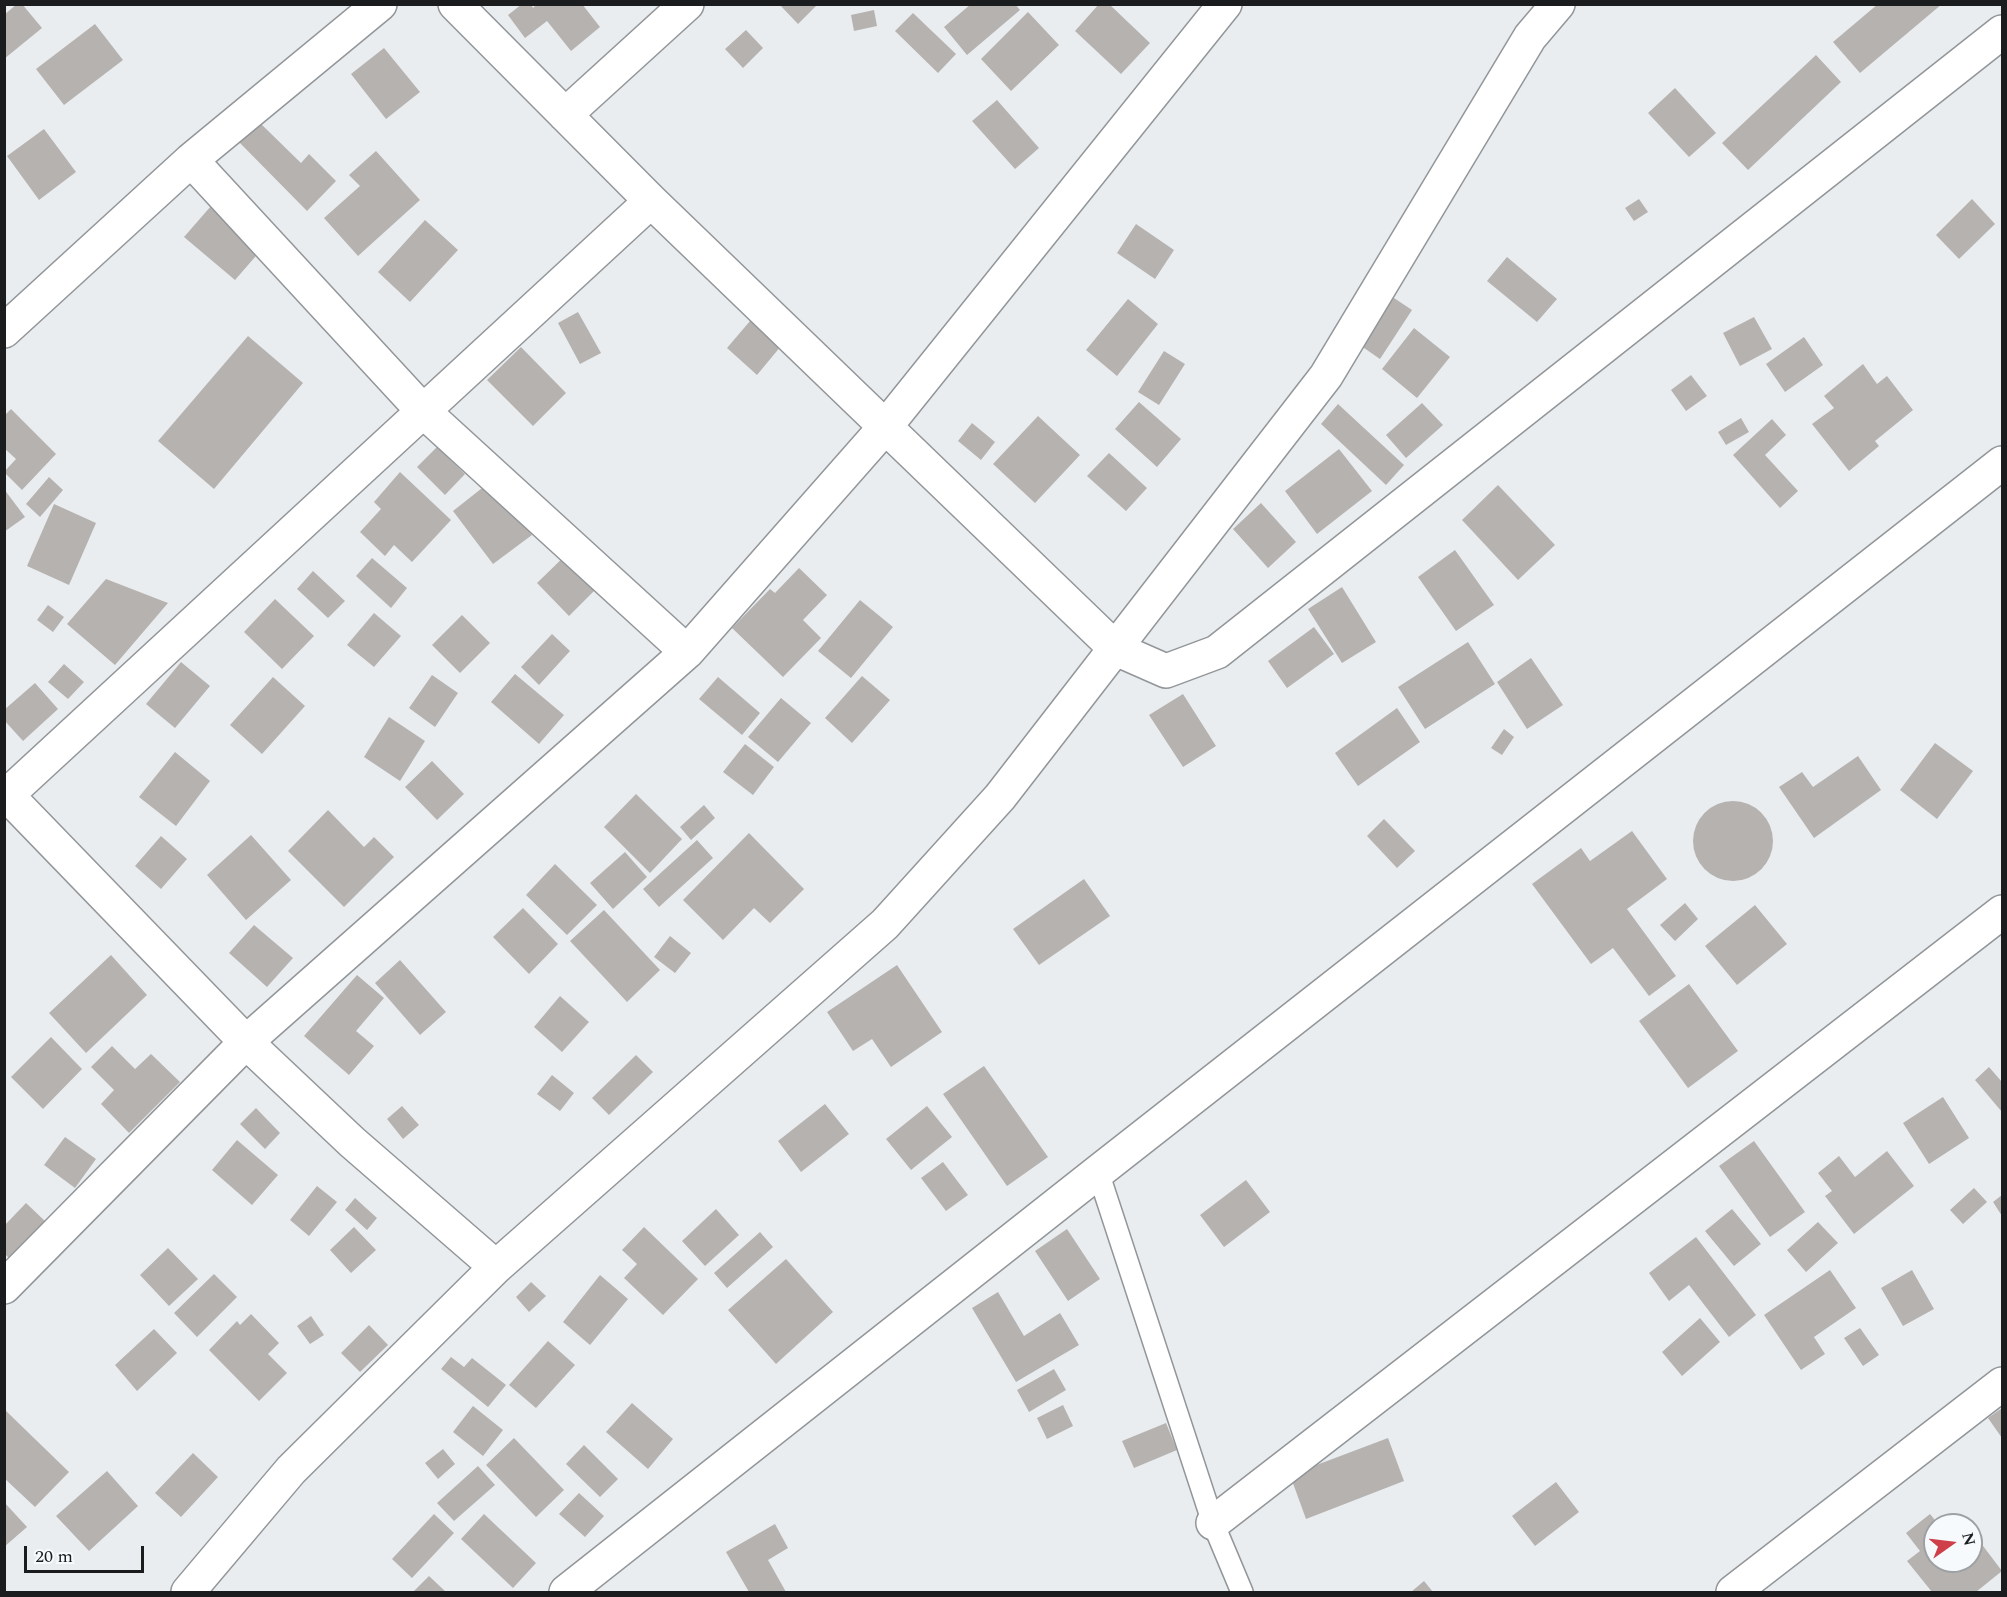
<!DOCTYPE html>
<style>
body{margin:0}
#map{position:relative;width:2007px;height:1597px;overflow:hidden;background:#e9edf0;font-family:Spectral,serif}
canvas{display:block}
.frame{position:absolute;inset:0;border:6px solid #1b1c1d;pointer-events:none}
.north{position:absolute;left:1923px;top:1513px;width:60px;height:60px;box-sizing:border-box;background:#f6fafd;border:2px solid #9ea1a3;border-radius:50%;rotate:76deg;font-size:16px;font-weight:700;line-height:24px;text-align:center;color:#1b1c1d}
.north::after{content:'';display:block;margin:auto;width:21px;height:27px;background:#cf3f4a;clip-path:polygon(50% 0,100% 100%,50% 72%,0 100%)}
.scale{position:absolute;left:24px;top:1546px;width:120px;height:27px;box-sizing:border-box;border:3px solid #1b1c1d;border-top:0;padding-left:8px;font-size:18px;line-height:21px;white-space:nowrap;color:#1b1c1d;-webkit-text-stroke:4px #f6fafd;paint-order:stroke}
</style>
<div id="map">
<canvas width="2007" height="1597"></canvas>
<div class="frame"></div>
<div class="north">N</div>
<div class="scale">20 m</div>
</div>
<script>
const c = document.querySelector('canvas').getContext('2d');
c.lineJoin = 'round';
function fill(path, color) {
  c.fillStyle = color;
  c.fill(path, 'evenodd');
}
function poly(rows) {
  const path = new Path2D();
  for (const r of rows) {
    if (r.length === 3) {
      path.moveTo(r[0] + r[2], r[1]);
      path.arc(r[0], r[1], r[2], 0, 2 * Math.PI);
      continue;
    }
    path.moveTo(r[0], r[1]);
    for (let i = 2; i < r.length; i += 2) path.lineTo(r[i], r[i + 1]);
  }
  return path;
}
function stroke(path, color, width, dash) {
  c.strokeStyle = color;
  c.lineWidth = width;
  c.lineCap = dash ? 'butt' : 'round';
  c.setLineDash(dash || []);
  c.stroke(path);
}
const building = poly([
 [17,4,22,4,42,28,4,59,4,15],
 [522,4,531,4,533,8,537,4,582,4,600,27,571,51,547,21,525,38,508,15],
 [779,4,818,4,798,24],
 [971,4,1015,4,1020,10,967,55,944,27],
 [1099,4,1109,4,1150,43,1121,74,1075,31],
 [1878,4,1942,4,1860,73,1833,42],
 [874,10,877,26,854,31,851,15],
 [1028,12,1059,45,1011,91,981,59],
 [913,13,956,54,938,73,895,31],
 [95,24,123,60,64,105,36,69],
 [746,30,763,48,743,68,725,49],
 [384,48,420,92,386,119,351,74],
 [1816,55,1841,82,1748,170,1722,143],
 [1675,88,1716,133,1689,157,1648,113],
 [997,100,1039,148,1015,169,972,121],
 [259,122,301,163,309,154,336,181,307,211,239,142],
 [44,129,76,172,39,200,7,156],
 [376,151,420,200,358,256,324,218,360,186,349,175],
 [1639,199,1648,212,1634,221,1625,208],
 [1972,199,1995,224,1959,259,1936,235],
 [211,206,262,249,235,280,184,237],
 [425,220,458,250,410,302,378,272],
 [1136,224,1174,250,1155,279,1117,253],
 [1507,257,1557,299,1537,322,1487,281],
 [1382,290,1412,310,1380,359,1351,339],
 [1128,299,1158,324,1117,376,1086,350],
 [578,312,601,353,580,364,558,323],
 [756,314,786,340,757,375,727,348],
 [1754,317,1772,349,1740,366,1723,333],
 [1414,328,1450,357,1417,398,1382,369],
 [248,336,303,383,214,489,158,441],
 [1804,337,1823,365,1785,392,1766,364],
 [521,347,566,393,533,426,487,380],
 [1164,351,1185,364,1159,405,1138,392],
 [1863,364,1877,384,1887,376,1913,410,1875,441,1879,446,1849,471,1812,424,1834,408,1824,396],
 [1691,375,1707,396,1686,411,1671,390],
 [1139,402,1181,439,1157,467,1115,429],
 [1422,403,1443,425,1406,458,1386,435],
 [1338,404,1404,465,1386,485,1321,424],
 [11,409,56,454,22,490,4,472,16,459,4,448,4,416],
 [1038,416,1080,455,1035,503,993,464],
 [1741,418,1749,432,1726,445,1718,432],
 [1772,419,1786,435,1765,455,1798,491,1780,508,1733,455],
 [972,423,995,442,981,460,958,441],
 [437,447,465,474,445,495,417,467],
 [1339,449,1372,491,1317,534,1285,491],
 [1109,453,1147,488,1126,511,1087,476],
 [400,472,451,520,412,562,394,545,385,556,360,532,381,509,374,502],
 [49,477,63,490,40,517,26,504],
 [491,481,532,535,493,564,453,511],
 [1498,485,1555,545,1518,580,1462,520],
 [4,489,25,517,4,532],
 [1261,503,1296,542,1268,568,1233,529],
 [54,504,96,523,69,585,27,566],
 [572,549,604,581,569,616,537,583],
 [1455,550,1494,605,1456,631,1418,577],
 [372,558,407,588,391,608,356,576],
 [799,568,827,595,803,620,821,638,783,677,732,628,770,589,775,593],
 [313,571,345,601,328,618,297,589],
 [106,579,168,603,115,665,67,624],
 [1342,587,1376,642,1342,663,1308,609],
 [275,599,314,636,282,669,244,632],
 [860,600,893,627,851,678,818,651],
 [48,605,64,617,53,632,37,620],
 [374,613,401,636,374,667,347,645],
 [462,615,490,643,460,673,432,645],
 [1314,627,1334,654,1287,688,1268,661],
 [552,634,570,651,539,685,521,667],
 [1468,642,1495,684,1425,729,1398,687],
 [1531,658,1563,705,1527,729,1497,682],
 [181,662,210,686,175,728,146,704],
 [64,664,84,682,68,699,48,682],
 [515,674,564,715,539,744,491,702],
 [432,675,458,693,435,727,409,708],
 [862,676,890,700,852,743,825,718],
 [273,677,305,706,262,754,230,725],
 [718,677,760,713,742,735,699,699],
 [35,683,58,709,23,741,4,720,4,710],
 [1183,694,1216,746,1183,767,1149,715],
 [781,698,811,723,778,762,748,737],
 [1397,708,1420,742,1358,786,1335,753],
 [389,717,425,741,400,781,364,757],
 [1504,729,1514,737,1502,755,1491,748],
 [1935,743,1973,771,1937,819,1900,790],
 [745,744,774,767,753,795,723,772],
 [175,752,210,781,176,826,139,797],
 [1858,756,1881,790,1814,838,1779,787,1802,772,1813,787],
 [432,761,464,794,437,820,405,787],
 [636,794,682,839,650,873,604,827],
 [1733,841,40],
 [704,805,715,818,691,840,680,827],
 [328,810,364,847,374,837,394,857,344,907,288,851],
 [1384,819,1415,851,1397,868,1367,836],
 [1632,831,1667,879,1627,909,1676,976,1649,996,1613,948,1591,964,1532,884,1581,848,1590,861],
 [749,833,804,889,770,923,754,908,723,940,683,900],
 [251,835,291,880,246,920,207,875],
 [161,836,187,859,161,889,135,866],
 [697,840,713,858,659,907,643,889],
 [625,852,647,877,613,909,590,883],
 [555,864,597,905,567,935,526,895],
 [1084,879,1110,916,1039,965,1013,929],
 [1685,903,1698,919,1675,941,1660,925],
 [1755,905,1787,944,1737,985,1705,946],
 [523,908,558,944,529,974,493,937],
 [604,910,660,970,627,1002,570,941],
 [254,925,293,958,267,987,229,953],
 [670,936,691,953,675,973,654,957],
 [111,955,147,995,86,1053,49,1013],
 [400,960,446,1012,420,1035,375,983],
 [897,965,942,1032,891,1067,872,1039,853,1051,827,1012],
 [357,975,384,998,356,1031,374,1046,349,1075,304,1036],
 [1689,984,1738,1051,1688,1088,1639,1021],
 [560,996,589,1022,562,1052,534,1027],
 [51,1037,82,1069,43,1109,11,1077],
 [112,1046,135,1069,151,1054,180,1082,129,1133,101,1104,114,1090,91,1067],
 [636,1055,653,1072,609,1115,592,1098],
 [984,1066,1048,1157,1007,1186,943,1094],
 [1989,1067,2002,1082,2002,1112,1975,1080],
 [552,1075,574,1093,560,1111,537,1094],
 [1943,1097,1969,1138,1929,1164,1903,1123],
 [825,1104,849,1134,801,1172,778,1141],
 [402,1106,419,1125,403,1139,387,1119],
 [927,1106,952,1137,911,1170,886,1139],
 [256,1108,280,1133,265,1149,240,1124],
 [65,1137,96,1159,75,1188,44,1165],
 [237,1140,278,1175,252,1205,212,1170],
 [1754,1141,1805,1212,1770,1237,1719,1166],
 [1887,1151,1914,1186,1854,1234,1825,1196,1832,1191,1818,1173,1839,1156,1855,1177],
 [943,1162,968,1195,946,1211,921,1178],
 [1246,1180,1270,1212,1224,1247,1200,1215],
 [317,1186,337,1202,309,1236,290,1220],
 [1974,1188,1987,1202,1963,1224,1950,1210],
 [2002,1195,2002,1216,1993,1202],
 [355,1198,377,1218,367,1230,345,1210],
 [26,1203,46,1222,10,1259,4,1253,4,1226],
 [716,1209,739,1235,705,1266,682,1241],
 [1732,1209,1761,1244,1734,1266,1705,1231],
 [1818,1222,1838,1243,1806,1272,1787,1250],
 [354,1227,376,1250,351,1273,330,1250],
 [644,1227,698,1279,663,1315,624,1278,637,1264,622,1250],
 [1067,1229,1100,1279,1068,1301,1035,1251],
 [760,1232,773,1247,727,1288,714,1273],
 [1696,1237,1756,1315,1729,1337,1689,1285,1669,1301,1649,1273],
 [168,1248,198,1279,169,1306,140,1275],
 [786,1259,833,1312,776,1364,728,1310],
 [1830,1270,1856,1308,1814,1337,1825,1354,1801,1370,1764,1315],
 [1912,1270,1934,1309,1903,1326,1881,1288],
 [214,1274,237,1297,197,1337,174,1313],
 [600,1275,628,1299,590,1345,563,1322],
 [531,1282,546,1296,529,1312,516,1297],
 [998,1292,1024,1336,1060,1313,1079,1345,1016,1382,972,1308],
 [251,1314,279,1343,268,1354,287,1373,259,1401,209,1350,237,1321,240,1325],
 [311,1316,324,1335,310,1344,297,1326],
 [1700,1318,1720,1342,1682,1376,1662,1352],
 [369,1325,388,1345,360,1372,341,1353],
 [1860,1328,1879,1355,1863,1366,1844,1338],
 [154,1329,177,1353,137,1391,115,1365],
 [548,1341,575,1365,536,1408,509,1385],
 [451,1357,464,1367,472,1358,506,1385,488,1407,441,1369],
 [1054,1369,1066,1390,1029,1412,1017,1390],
 [632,1403,673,1439,648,1469,606,1432],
 [1063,1405,1073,1426,1047,1439,1037,1418],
 [473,1406,503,1430,483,1456,453,1432],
 [2002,1408,2002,1438,1988,1418],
 [4,1409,69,1472,35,1507,4,1478],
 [1166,1423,1177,1450,1134,1468,1122,1441],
 [514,1438,564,1490,536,1517,486,1465],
 [1388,1438,1404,1481,1306,1519,1290,1475],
 [584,1445,618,1479,600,1497,566,1464],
 [443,1449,455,1464,438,1479,425,1463],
 [193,1453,218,1477,181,1517,155,1493],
 [478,1466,495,1485,454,1521,437,1503],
 [107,1471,138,1506,89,1551,56,1516],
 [1556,1482,1579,1512,1535,1546,1512,1516],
 [579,1493,604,1516,585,1537,559,1514],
 [4,1502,27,1527,4,1547],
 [434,1514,454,1533,412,1578,392,1559],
 [484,1514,536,1563,513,1588,461,1539],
 [1930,1514,1939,1525,1935,1525,1935,1561,1971,1561,1971,1530,2002,1571,1976,1592,1932,1592,1907,1561,1920,1551,1906,1533],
 [775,1524,788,1548,768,1560,786,1592,749,1592,726,1552],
 [429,1576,446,1592,413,1592],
 [1424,1581,1433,1592,1411,1592]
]);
const service = poly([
 [1098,1172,1213,1523,1242,1592]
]);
const minor = poly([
 [455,4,651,201,1116,649,1166,671,1217,652,2002,32],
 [565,115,687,4],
 [191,160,422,410,687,652],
 [4,331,191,160,380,4],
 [4,792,246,1042,352,1142,496,1267],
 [7,795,651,201],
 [4,1287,246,1042,687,652,886,426,1225,4],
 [1213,1523,2002,912],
 [188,1592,291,1470,496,1267,885,924,1000,797,1326,376,1530,37,1558,4],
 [566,1592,1098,1172,2002,463],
 [1733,1592,2002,1384]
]);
fill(building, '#b6b2b0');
stroke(service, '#929699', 24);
stroke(minor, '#929699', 36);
stroke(service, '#fff', 21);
stroke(minor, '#fff', 33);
</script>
